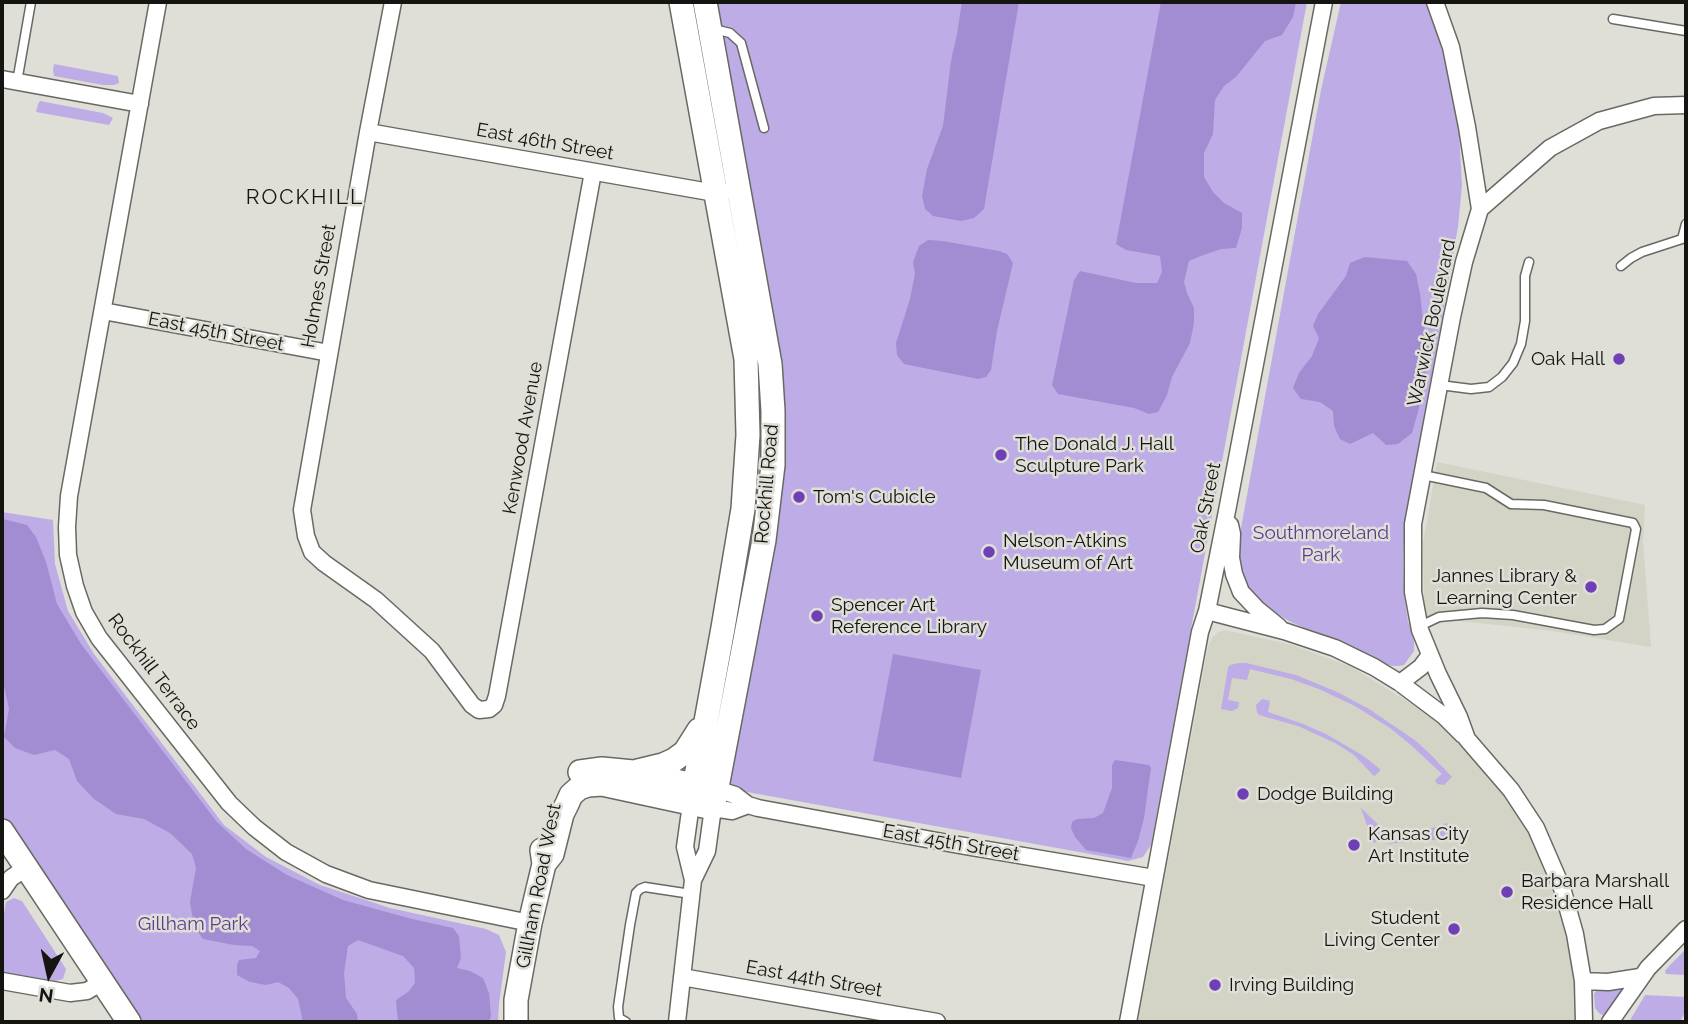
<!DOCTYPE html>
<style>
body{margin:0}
#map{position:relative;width:1688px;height:1024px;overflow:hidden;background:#dfdfd8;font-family:Raleway,sans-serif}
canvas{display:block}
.frame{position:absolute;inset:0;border:4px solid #141411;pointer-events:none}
.north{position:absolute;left:14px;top:940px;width:70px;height:70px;-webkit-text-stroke:5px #dfdfd8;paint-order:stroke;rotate:188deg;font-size:19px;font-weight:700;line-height:28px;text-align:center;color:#141411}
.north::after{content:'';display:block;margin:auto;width:24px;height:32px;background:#141411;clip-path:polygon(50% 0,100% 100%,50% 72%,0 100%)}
</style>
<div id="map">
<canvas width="1688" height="1024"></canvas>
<div class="frame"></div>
<div class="north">N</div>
</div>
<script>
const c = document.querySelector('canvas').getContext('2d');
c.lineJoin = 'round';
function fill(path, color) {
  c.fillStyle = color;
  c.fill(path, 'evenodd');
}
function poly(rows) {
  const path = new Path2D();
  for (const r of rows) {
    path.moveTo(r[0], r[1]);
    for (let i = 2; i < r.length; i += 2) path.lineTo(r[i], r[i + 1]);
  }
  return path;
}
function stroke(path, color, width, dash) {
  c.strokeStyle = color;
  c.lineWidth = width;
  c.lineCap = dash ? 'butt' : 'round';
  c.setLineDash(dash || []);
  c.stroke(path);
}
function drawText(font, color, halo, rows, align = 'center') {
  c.font = font + ' Raleway,sans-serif';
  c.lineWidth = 5;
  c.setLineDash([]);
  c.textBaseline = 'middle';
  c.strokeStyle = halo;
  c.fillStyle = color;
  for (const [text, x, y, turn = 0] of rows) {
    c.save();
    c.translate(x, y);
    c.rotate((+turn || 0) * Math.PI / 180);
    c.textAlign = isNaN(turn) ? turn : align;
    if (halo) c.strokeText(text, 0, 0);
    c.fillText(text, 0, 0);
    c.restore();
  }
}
const built = poly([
 [1437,462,1645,505,1643,542,1651,647,1552,631,1451,620,1429,626,1424,600,1423,544],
 [1225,630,1292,645,1352,667,1437,720,1480,761,1521,816,1551,874,1564,917,1574,963,1577,1022,1138,1022,1208,647,1212,638,1218,632]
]);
const green = poly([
 [714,2,1307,2,1151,845,1143,857,1128,861,1118,859,736,790,731,787,728,783,778,484],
 [1341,2,1426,2,1436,28,1451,84,1459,133,1462,185,1458,227,1405,524,1403,560,1404,595,1408,621,1414,641,1414,651,1404,665,1399,666,1392,666,1381,662,1291,622,1263,606,1244,585,1238,559,1239,539,1321,90],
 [54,64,118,76,119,83,114,85,103,85,54,76,53,70],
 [40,101,103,113,113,118,109,125,36,112,38,104],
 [2,512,53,520,55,564,68,611,94,654,224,825,266,857,320,885,390,908,486,929,499,935,506,952,499,1004,498,1022,142,1022,2,815],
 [1239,663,1246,663,1296,675,1337,692,1369,709,1416,741,1431,755,1452,777,1444,785,1437,784,1435,780,1442,774,1412,746,1390,728,1355,706,1319,689,1291,679,1250,669,1247,680,1232,678,1228,700,1239,702,1238,708,1232,711,1221,709,1228,668,1230,665],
 [1262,699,1270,701,1268,712,1303,724,1326,734,1362,755,1380,769,1380,771,1374,776,1354,755,1335,743,1298,726,1259,715,1257,712,1256,705],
 [1361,808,1391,837,1373,843],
 [1447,823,1455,838,1386,844],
 [14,898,22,901,66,969,63,979,55,981,2,972,2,926,6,902],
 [1686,949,1686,975,1666,974,1665,971,1670,965],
 [1628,985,1608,1014,1602,1015,1598,1012,1595,1008,1594,994,1596,991],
 [1645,995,1686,997,1686,1010,1680,1022,1629,1022]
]);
const forest = poly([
 [962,2,1019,2,984,209,974,218,961,221,933,216,925,209,922,196,927,169,943,126,951,61,957,34],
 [1161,2,1296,2,1293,17,1282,35,1265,41,1236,77,1224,86,1215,100,1213,134,1204,153,1204,177,1213,192,1224,203,1242,213,1242,228,1236,248,1221,249,1201,256,1189,261,1184,282,1187,293,1194,308,1194,323,1190,343,1172,377,1167,395,1158,412,1149,414,1134,408,1058,394,1052,385,1074,280,1080,271,1136,283,1157,283,1162,272,1160,256,1126,250,1116,244],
 [928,240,943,241,999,251,1007,254,1013,263,997,331,991,370,986,377,978,379,904,364,897,355,896,343,910,299,915,274,913,262,919,246],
 [1365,257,1407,261,1416,274,1420,294,1424,327,1430,348,1419,408,1412,433,1398,444,1386,445,1373,433,1350,444,1340,439,1334,426,1333,411,1320,402,1301,399,1293,388,1299,373,1312,356,1319,338,1313,326,1318,314,1346,276,1350,263],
 [3,519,27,525,36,537,46,562,57,604,81,644,217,822,246,849,287,875,343,900,412,919,453,928,459,936,461,958,457,968,470,971,483,978,489,993,491,1016,489,1022,398,1022,396,1000,408,992,415,983,414,968,403,956,358,940,348,946,344,973,346,998,357,1014,358,1022,303,1022,298,999,289,988,278,982,266,985,250,982,237,975,237,965,239,960,256,958,260,951,252,946,234,945,203,939,194,926,190,902,196,868,192,854,170,833,144,819,116,814,94,799,77,781,69,759,55,750,34,755,15,748,4,737,9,709,4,686,2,685,2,600,4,595,2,564,2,521],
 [1115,760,1149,765,1151,768,1144,818,1138,841,1131,858,1086,850,1075,837,1071,828,1072,822,1077,819,1094,818,1103,813,1112,788,1112,765]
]);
const water = poly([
 [893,654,981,670,961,778,873,761]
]);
const lane = poly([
 [1613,19,1686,31],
 [714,29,730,33,741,43,764,128],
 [17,82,31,2],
 [1621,266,1631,258,1642,252,1682,239,1686,224],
 [1440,385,1471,389,1489,387,1502,377,1513,363,1521,344,1525,321,1525,276,1529,262],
 [1420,626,1439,617,1482,613,1513,615,1594,630,1605,629,1619,619,1636,529,1633,523,1544,505,1511,504,1486,488,1423,475],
 [626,1022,619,1018,618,1007,630,925,636,893,640,889,645,887,691,894]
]);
const street = poly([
 [158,2,69,496,67,527,68,555,75,586,84,612,99,638,229,803,254,827,286,852,326,874,369,890,530,923],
 [393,2,368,132,302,510,306,536,312,552,324,563,376,600,432,651,472,705,479,710,489,709,494,705,497,696,593,172],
 [1435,2,1451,47,1467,127,1480,209,1464,262,1452,317,1413,524,1413,592,1420,630,1438,674,1459,717,1467,739,1511,790,1536,828,1562,888,1575,934,1583,981,1584,1022],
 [2,79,140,104],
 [368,132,715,193,724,192],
 [1480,209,1550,148,1599,121,1654,106,1686,105],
 [103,311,329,353],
 [1230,525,1232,534,1231,558,1234,574,1241,592,1257,609,1279,627],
 [1207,611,1284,631,1335,648,1374,667,1400,683,1444,716,1463,735],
 [1400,683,1421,667,1430,655],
 [716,789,735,795,748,805,758,808,959,845,1154,878],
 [691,804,685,847,693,880],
 [2,891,11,878,26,868],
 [682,977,937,1022],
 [2,981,70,993,87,991,102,982],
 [1583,981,1608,982,1640,977],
 [677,1022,693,880,707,851,713,808,732,811,748,805],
 [1128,1022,1200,632,1207,611,1227,511,1324,2],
 [1610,1022,1648,968,1686,929]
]);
const secondary = poly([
 [681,2,746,359,748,435,743,509,723,628,691,804],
 [638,771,663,765,674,760,685,752,699,730],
 [580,772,602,769,633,772,708,788],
 [2,831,129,1022],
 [544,864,552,854,562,814,567,804,571,795,579,788,588,785,602,784,713,808,764,540,773,465,773,411,770,364,705,2],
 [516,1022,516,1000,530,923,544,864,542,850]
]);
const markers = [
 [1619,359,7,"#6f3fb6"],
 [1001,455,7,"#6f3fb6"],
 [799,497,7,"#6f3fb6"],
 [989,552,7,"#6f3fb6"],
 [1591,587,7,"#6f3fb6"],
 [817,616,7,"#6f3fb6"],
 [1243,794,7,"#6f3fb6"],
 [1354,845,7,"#6f3fb6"],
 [1507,892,7,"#6f3fb6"],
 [1454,929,7,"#6f3fb6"],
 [1215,985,7,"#6f3fb6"]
];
const streetNames = [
 ["East 46th Street",545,142,10],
 ["Holmes Street",319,286,-80],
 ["Warwick Boulevard",1432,323,-78],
 ["East 45th Street",216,332,11],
 ["Kenwood Avenue",523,438,-80],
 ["Rockhill Road",767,484,-85],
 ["Oak Street",1206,508,-79],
 ["Rockhill Terrace",154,672,53],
 ["East 45th Street",951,843,10],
 ["Gillham Road West",539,886,-79],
 ["East 44th Street",814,979,10]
];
const poiNames = [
 ["Oak Hall",1605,359,"right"],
 ["The Donald J. Hall",1015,444],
 ["Sculpture Park",1015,466],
 ["Tom's Cubicle",813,497],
 ["Nelson-Atkins",1003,541],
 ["Museum of Art",1003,563],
 ["Jannes Library &",1577,576,"right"],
 ["Learning Center",1577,598,"right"],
 ["Spencer Art",831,605],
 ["Reference Library",831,627],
 ["Dodge Building",1257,794],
 ["Kansas City",1368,834],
 ["Art Institute",1368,856],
 ["Barbara Marshall",1521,881],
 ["Residence Hall",1521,903],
 ["Student",1440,918,"right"],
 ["Living Center",1440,940,"right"],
 ["Irving Building",1229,985]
];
const parkNames = [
 ["Southmoreland",1321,533],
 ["Park",1321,555],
 ["Gillham Park",193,924]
];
const neighbourhoodNames = [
 ["ROCKHILL",305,198]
];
fill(built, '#d3d3c6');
fill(green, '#bdace5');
fill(forest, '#a28dd2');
fill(water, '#a38ed3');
stroke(lane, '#696964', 11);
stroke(street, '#696964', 19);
stroke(secondary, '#696964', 26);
stroke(lane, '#fff', 8);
stroke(street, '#fff', 16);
stroke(secondary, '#fff', 23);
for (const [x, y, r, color] of markers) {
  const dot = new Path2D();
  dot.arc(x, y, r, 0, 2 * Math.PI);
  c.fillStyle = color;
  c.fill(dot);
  stroke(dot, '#dfdfd8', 2.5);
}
drawText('19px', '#141411', '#dfdfd8', streetNames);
drawText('19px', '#141411', '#dfdfd8', poiNames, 'left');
drawText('19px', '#5a3c8e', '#dfdfd8', parkNames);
c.letterSpacing = '2px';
drawText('21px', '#141411', '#dfdfd8', neighbourhoodNames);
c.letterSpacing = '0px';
</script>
